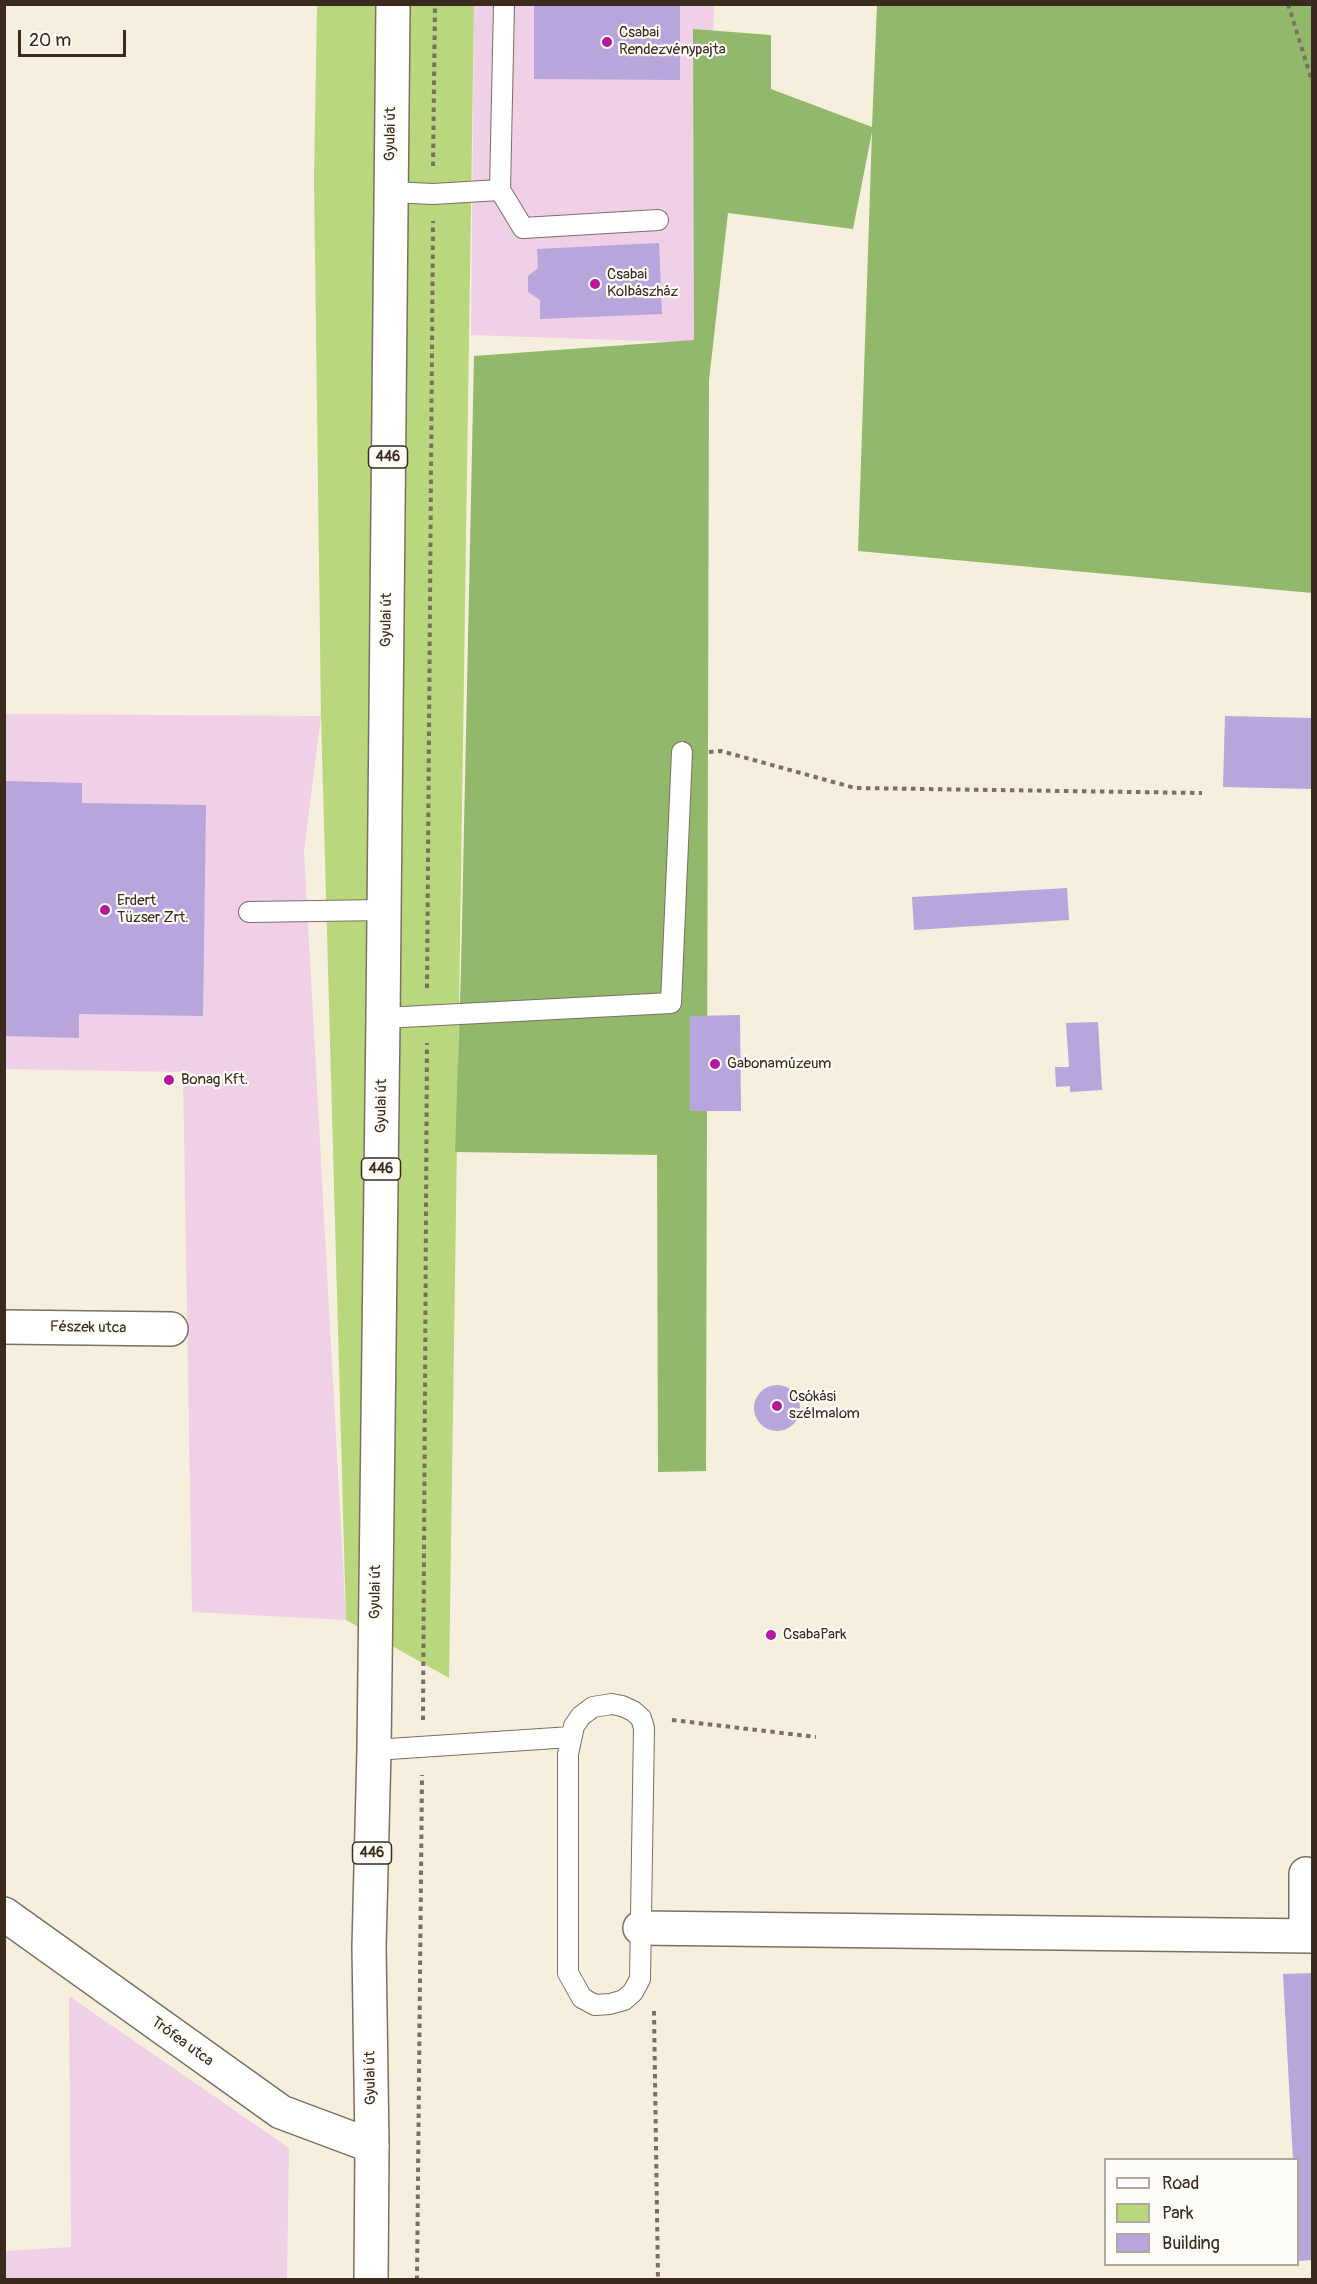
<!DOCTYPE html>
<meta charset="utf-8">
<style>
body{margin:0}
#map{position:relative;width:1317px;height:2284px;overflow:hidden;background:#f6efde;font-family:Pangolin,sans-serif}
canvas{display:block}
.frame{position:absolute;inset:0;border:6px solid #3b2a1e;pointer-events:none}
.legend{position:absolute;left:1104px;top:2158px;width:195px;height:108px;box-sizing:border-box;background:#fdfcf7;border:2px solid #afa8a0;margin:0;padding:8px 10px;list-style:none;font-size:18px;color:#3b2a1e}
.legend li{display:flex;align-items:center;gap:12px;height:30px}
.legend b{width:30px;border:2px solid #afa8a0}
.scale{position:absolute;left:18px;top:30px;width:108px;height:27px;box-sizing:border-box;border:3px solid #3b2a1e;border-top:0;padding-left:8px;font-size:18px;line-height:21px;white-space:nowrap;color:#3b2a1e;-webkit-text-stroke:4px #fdfcf7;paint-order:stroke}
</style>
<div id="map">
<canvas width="1317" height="2284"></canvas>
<div class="frame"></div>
<ul class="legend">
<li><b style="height:8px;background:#fff"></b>Road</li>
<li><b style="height:16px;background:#b9d77d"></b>Park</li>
<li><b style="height:16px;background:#b7a5db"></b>Building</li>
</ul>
<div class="scale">20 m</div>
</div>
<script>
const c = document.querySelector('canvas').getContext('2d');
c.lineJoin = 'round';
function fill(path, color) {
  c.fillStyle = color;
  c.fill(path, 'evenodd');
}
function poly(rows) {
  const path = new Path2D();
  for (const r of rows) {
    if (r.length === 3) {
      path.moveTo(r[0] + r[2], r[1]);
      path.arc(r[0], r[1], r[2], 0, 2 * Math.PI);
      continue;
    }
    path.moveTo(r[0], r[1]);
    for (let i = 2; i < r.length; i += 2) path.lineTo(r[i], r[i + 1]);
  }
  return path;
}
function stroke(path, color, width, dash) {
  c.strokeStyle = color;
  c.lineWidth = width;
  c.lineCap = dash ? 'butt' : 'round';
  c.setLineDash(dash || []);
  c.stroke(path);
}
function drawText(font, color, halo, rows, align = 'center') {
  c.font = font + ' Pangolin,sans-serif';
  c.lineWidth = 4.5;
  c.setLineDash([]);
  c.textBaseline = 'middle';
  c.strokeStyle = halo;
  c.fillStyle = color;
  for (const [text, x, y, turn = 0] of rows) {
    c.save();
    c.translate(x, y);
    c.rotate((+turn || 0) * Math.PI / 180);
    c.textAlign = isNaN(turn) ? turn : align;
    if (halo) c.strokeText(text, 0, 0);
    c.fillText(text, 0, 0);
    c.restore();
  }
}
const built = poly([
 [474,5,714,5,705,343,471,335],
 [5,714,321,716,304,850,346,1620,192,1612,183,1072,5,1069],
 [69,1996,289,2148,287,2279,5,2279,5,2251,71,2247]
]);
const green = poly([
 [317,5,474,5,449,1678,346,1620,321,716,314,178]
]);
const forest = poly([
 [877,5,1312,5,1312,593,858,551,872,132,853,229,728,213,709,380,706,1471,658,1472,657,1155,455,1152,461,969,474,356,694,340,693,29,771,35,771,89,872,127]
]);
const building = poly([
 [534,4,680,4,680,80,534,79],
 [659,243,662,314,540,319,540,300,528,292,528,276,538,268,537,249],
 [1225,716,1312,718,1312,789,1223,787],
 [4,781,82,783,82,803,206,805,203,1016,79,1014,79,1038,4,1036],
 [1067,888,1069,920,914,930,912,897],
 [740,1015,741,1111,690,1111,690,1016],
 [1098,1022,1102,1090,1070,1092,1070,1086,1056,1087,1055,1067,1069,1067,1066,1023],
 [777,1408,23],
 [1312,1973,1312,2260,1298,2261,1298,2160,1293,2160,1283,1974]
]);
const path = poly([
 [1288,4,1312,81],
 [433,166,435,4],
 [709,752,721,751,855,788,1202,793],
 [427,988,433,221],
 [423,1720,427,1043],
 [672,1720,816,1737],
 [654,2011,658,2280],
 [417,2280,422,1775]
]);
const lane = poly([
 [504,4,500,190,523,228,658,220],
 [391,192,433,194,500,190],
 [249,912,384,910],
 [383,1018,671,1003,682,752],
 [612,1704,622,1706,633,1711,641,1718,644,1728,640,1979,633,1992,624,2000,610,2004,595,2005,582,1998,568,1973,568,1754,574,1726,581,1716,593,1707,612,1704],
 [374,1750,571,1737]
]);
const street = poly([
 [4,1327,171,1329],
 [1306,1874,1306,1936],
 [4,1914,281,2112,372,2146],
 [640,1928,1312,1936]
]);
const primary = poly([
 [371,2280,372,2146,369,1947,374,1750,383,1018,393,4]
]);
const markers = [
 [607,42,6,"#b5179e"],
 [595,284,6,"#b5179e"],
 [105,910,6,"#b5179e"],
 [715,1064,6,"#b5179e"],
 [169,1080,6,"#b5179e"],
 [777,1406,6,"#b5179e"],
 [771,1635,6,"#b5179e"]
];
const shields = [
 [388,457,39],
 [381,1169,39],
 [372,1853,39]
];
const shieldNames = [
 ["446",388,457],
 ["446",381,1169],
 ["446",372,1853]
];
const poiNames = [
 ["Csabai",619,33],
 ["Rendezvénypajta",619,50],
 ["Csabai",607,275],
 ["Kolbászház",607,292],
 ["Erdert",117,901],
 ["Tüzser Zrt.",117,918],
 ["Gabonamúzeum",727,1064],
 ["Bonag Kft.",181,1080],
 ["Csókási",789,1397],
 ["szélmalom",789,1414],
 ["CsabaPark",783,1635]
];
const streetNames = [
 ["Gyulai út",391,134,-89],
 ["Gyulai út",387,620,-89],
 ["Gyulai út",382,1106,-89],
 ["Fészek utca",88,1328,1],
 ["Gyulai út",376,1592,-89],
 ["Trófea utca",182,2042,36],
 ["Gyulai út",371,2078,-91]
];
fill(built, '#efd0e6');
fill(green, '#b9d77d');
fill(forest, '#92b86c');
fill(building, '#b7a5db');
stroke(lane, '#7c6f61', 22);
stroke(street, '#7c6f61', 36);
stroke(primary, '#7c6f61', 36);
stroke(path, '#7c6f61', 4, [4.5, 4.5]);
stroke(lane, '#fff', 20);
stroke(street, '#fff', 33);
stroke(primary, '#fff', 33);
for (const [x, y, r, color] of markers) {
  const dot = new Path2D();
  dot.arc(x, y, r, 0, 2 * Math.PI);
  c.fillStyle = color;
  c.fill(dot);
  stroke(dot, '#fdfcf7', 2);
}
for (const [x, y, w] of shields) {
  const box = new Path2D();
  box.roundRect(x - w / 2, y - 11, w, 22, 4.5);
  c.fillStyle = '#fdfcf7';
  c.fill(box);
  stroke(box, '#3b2a1e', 1.5);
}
drawText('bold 14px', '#3b2a1e', null, shieldNames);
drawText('15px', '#3b2a1e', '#fdfcf7', poiNames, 'left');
drawText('15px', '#3b2a1e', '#fdfcf7', streetNames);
</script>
